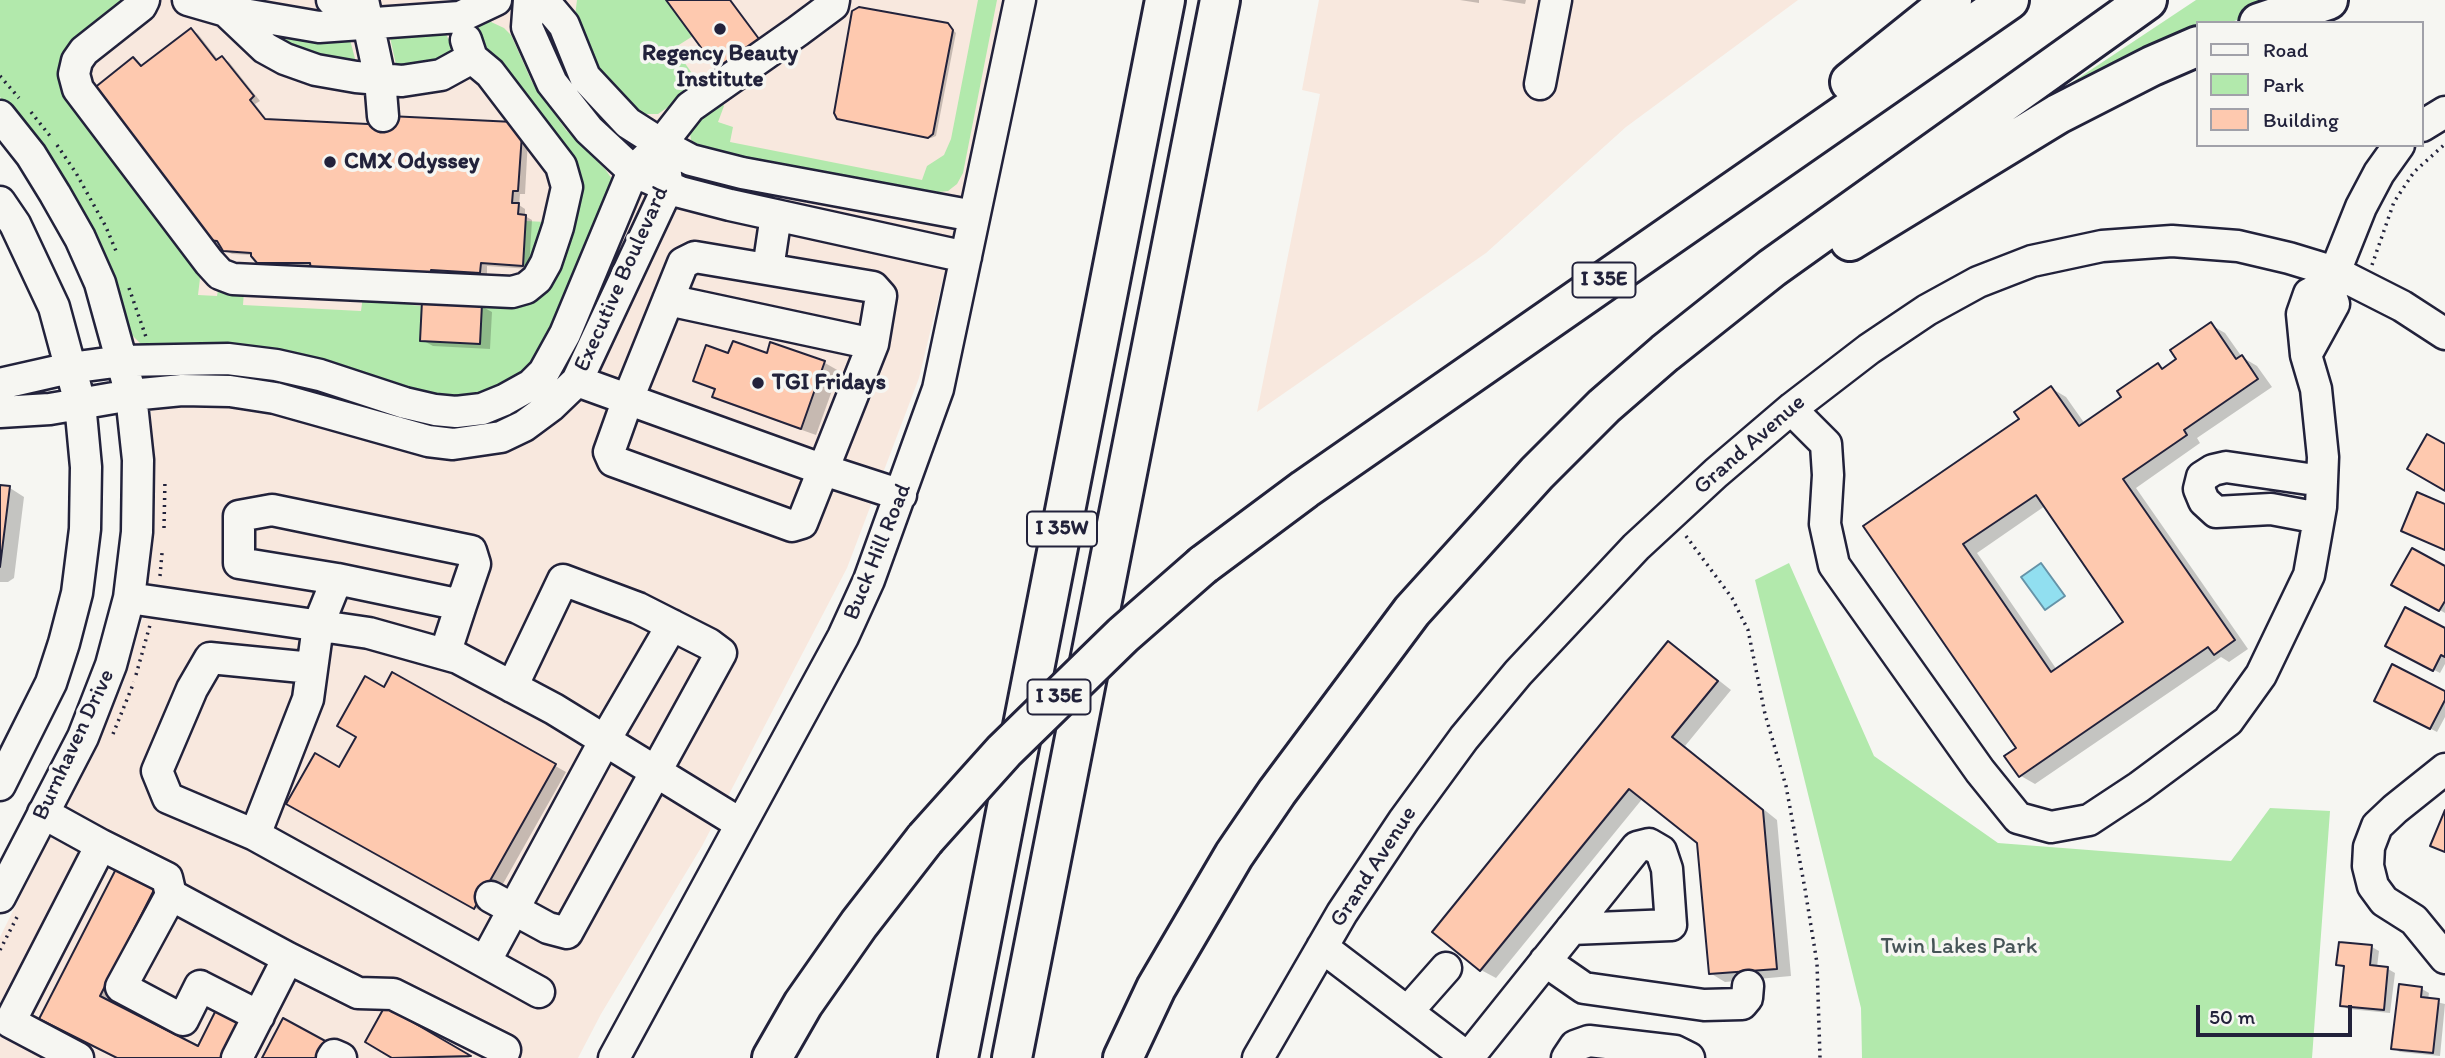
<!DOCTYPE html>
<style>
body{margin:0}
#map{position:relative;width:2445px;height:1058px;overflow:hidden;background:#f6f6f2;font-family:Itim,sans-serif}
canvas{display:block}
.legend{position:absolute;left:2196px;top:21px;width:228px;height:126px;box-sizing:border-box;background:#f6f6f2;border:2px solid #a1a1a9;margin:0;padding:9px 12px;list-style:none;font-size:21px;color:#22223b}
.legend li{display:flex;align-items:center;gap:14px;height:35px}
.legend b{width:35px;border:2px solid #a1a1a9}
.scale{position:absolute;left:2196px;top:1005px;width:156px;height:32px;box-sizing:border-box;border:4px solid #22223b;border-top:0;padding-left:9px;font-size:21px;line-height:24px;white-space:nowrap;color:#22223b;-webkit-text-stroke:5px #f6f6f2;paint-order:stroke}
</style>
<div id="map">
<canvas width="2445" height="1058"></canvas>
<ul class="legend">
<li><b style="height:9px;background:#f6f6f2"></b>Road</li>
<li><b style="height:19px;background:#b2e9ac"></b>Park</li>
<li><b style="height:19px;background:#fec9af"></b>Building</li>
</ul>
<div class="scale">50 m</div>
</div>
<script>
const c = document.querySelector('canvas').getContext('2d');
c.lineJoin = 'round';
function fill(path, color) {
  c.fillStyle = color;
  c.fill(path, 'evenodd');
}
function poly(rows) {
  const path = new Path2D();
  for (const r of rows) {
    path.moveTo(r[0], r[1]);
    for (let i = 2; i < r.length; i += 2) path.lineTo(r[i], r[i + 1]);
  }
  return path;
}
function stroke(path, color, width, dash) {
  c.strokeStyle = color;
  c.lineWidth = width;
  c.lineCap = dash ? 'butt' : 'round';
  c.setLineDash(dash || []);
  c.stroke(path);
}
function drawText(font, color, halo, rows, align = 'center') {
  c.font = font + ' Itim,sans-serif';
  c.lineWidth = 7;
  c.setLineDash([]);
  c.textBaseline = 'middle';
  c.strokeStyle = halo;
  c.fillStyle = color;
  for (const [text, x, y, turn = 0] of rows) {
    c.save();
    c.translate(x, y);
    c.rotate((+turn || 0) * Math.PI / 180);
    c.textAlign = isNaN(turn) ? turn : align;
    if (halo) c.strokeText(text, 0, 0);
    c.fillText(text, 0, 0);
    c.restore();
  }
}
const built = poly([
 [0,0,1002,0,962,201,919,378,847,568,702,846,601,1014,578,1058,0,1058,0,937,81,774,123,684,143,617,152,512,151,412,114,276],
 [1319,0,1798,0,1626,127,1486,253,1257,412,1320,94,1302,90]
]);
const green = poly([
 [0,0,128,0,69,49,201,270,198,295,217,296,219,284,244,291,243,305,361,311,363,296,413,295,412,305,422,306,421,341,479,344,482,299,518,300,579,193,522,98,478,38,476,30,480,23,489,21,504,28,511,35,532,82,548,105,566,130,605,169,612,179,610,197,544,345,534,361,513,381,481,395,459,398,430,394,328,364,202,345,141,344,131,334,110,276,47,154,0,97],
 [577,0,666,0,693,36,674,48,694,76,697,83,694,89,658,114,644,114,623,98,595,62,575,16],
 [978,0,997,0,963,173,957,184,948,191,930,193,731,155,704,148,691,140,689,126,720,101,724,106,718,122,733,127,730,142,922,180,927,166,944,155,951,139],
 [2196,0,2288,0,2229,23,2198,23,2198,36,2044,101],
 [270,30,349,36,357,66,321,58,272,38],
 [440,31,446,34,452,47,446,61,397,69,389,33],
 [526,221,546,222,534,265,523,266],
 [1789,563,1874,756,1998,843,2231,861,2270,808,2330,811,2312,1058,1862,1058,1861,1008,1755,580]
]);
const water = poly([
 [2041,563,2065,596,2045,610,2021,577,2041,563]
]);
const shadow = poly([
 [1460,0,1479,0,1479,3],
 [1501,0,1526,0,1525,4],
 [948,25,956,33,936,136,931,138,842,119],
 [191,30,198,34,219,61,222,58,229,62,260,101,255,104,268,121,528,139,525,194,520,194,519,205,525,209,525,216,532,220,529,269,487,266,487,276,437,273,437,281,312,266,266,266,252,255,232,254,224,250,220,243,209,242,133,59,143,67],
 [481,306,492,312,490,349,433,346,422,340],
 [2211,325,2225,333,2242,357,2257,366,2272,387,2197,438,2200,443,2136,488,2248,649,2229,662,2221,657,2035,784,2021,776,2018,748,1865,527,2021,419,2051,388,2066,397,2085,424,2124,397,2158,365,2164,369,2179,359],
 [2045,506,2126,623,2057,670,1977,553],
 [772,344,825,363,839,371,816,435,729,404,714,396,716,391,695,380,729,355,768,355],
 [0,487,10,488,24,497,14,578,8,582,0,582],
 [2445,568,2445,613,2401,588],
 [2445,630,2445,664,2440,673,2387,645],
 [1669,643,1683,652,1731,690,1685,746,1777,820,1791,976,1725,982,1710,973,1699,842,1643,798,1496,978,1481,970,1434,931],
 [393,675,566,772,486,914,288,803,340,769],
 [2445,692,2445,717,2437,732,2383,704],
 [118,869,170,896,114,1005,198,1049,242,1058,118,1058,42,1018],
 [2372,947,2379,951,2377,967,2388,969,2395,973,2390,1013,2348,1009,2341,1005,2345,968,2338,964],
 [2422,989,2429,993,2428,1000,2445,1004,2440,1056,2400,1052,2393,1048],
 [386,1009,470,1058,396,1058,367,1042]
]);
const building = poly([
 [666,0,730,0,765,47,733,70,716,68,666,0],
 [859,7,948,23,953,30,933,134,928,138,837,119,834,113,852,11,859,7],
 [191,28,216,60,222,56,254,96,250,100,265,119,368,124,368,115,514,122,522,134,518,191,513,191,512,203,519,203,518,214,526,215,523,266,481,263,480,273,431,270,430,278,311,270,310,263,257,263,251,256,251,253,223,251,217,241,200,239,93,89,133,57,141,66,191,28],
 [422,301,482,304,480,344,420,341,422,301],
 [2211,322,2236,359,2242,355,2258,379,2184,430,2187,435,2123,479,2235,640,2214,655,2208,647,2019,777,2004,756,2016,748,1863,526,2019,419,2014,412,2051,386,2079,426,2121,397,2117,391,2158,363,2162,369,2176,359,2170,350,2211,322],
 [2036,495,2123,622,2051,672,1963,544,2036,495],
 [733,341,767,353,770,342,825,361,801,429,712,397,715,389,693,381,706,345,728,353,733,341],
 [2427,434,2445,444,2445,491,2407,469,2427,434],
 [0,485,10,486,0,567,0,485],
 [2417,492,2445,504,2445,550,2401,531,2417,492],
 [2412,548,2445,566,2445,601,2439,611,2391,585,2412,548],
 [2405,607,2445,628,2445,657,2441,655,2433,671,2385,646,2405,607],
 [1668,641,1718,681,1672,737,1763,810,1777,969,1709,974,1697,843,1629,789,1480,971,1432,932,1668,641],
 [2392,664,2445,691,2445,700,2430,729,2374,701,2392,664],
 [392,672,556,764,474,909,286,804,315,753,339,767,356,737,337,726,365,676,384,687,392,672],
 [2445,810,2445,852,2430,846,2445,810],
 [117,867,156,886,100,996,198,1046,216,1010,241,1023,223,1058,117,1058,39,1019,117,867],
 [2339,942,2372,945,2370,965,2388,967,2384,1010,2340,1006,2344,966,2336,965,2339,942],
 [2399,984,2422,987,2421,997,2439,999,2433,1053,2391,1049,2399,984],
 [385,1006,471,1056,392,1058,365,1042,385,1006],
 [283,1018,329,1043,321,1058,262,1058,283,1018]
]);
const path = poly([
 [0,76,19,98],
 [31,112,50,136],
 [57,145,76,173,106,227,116,251],
 [2372,265,2394,202,2414,172,2445,144],
 [129,288,146,337],
 [164,528,165,479],
 [1686,536,1732,598,1748,630,1765,714,1786,786,1805,889,1817,963,1820,1058],
 [160,576,162,553],
 [136,675,150,625],
 [113,734,134,682],
 [0,950,17,917]
]);
const minor = poly([
 [144,0,141,6,84,51,77,61,74,74,78,89,209,262,220,274,233,279,512,292,526,288,537,279,546,263,558,227,567,187,561,166,490,73,472,58],
 [188,0,226,11,319,27,460,17,496,0],
 [332,0,362,0],
 [363,0,380,79,383,116],
 [529,0,527,27,552,83,589,130,633,171,680,192,730,205,966,257],
 [543,0,564,25,585,77,628,123,661,144,691,160,742,173,974,216],
 [226,11,265,48,285,59,316,70,356,77,402,81,441,75,472,58,466,40],
 [1540,84,1556,0],
 [0,116,31,155,55,194,80,238,100,283,131,395,138,460,137,532,129,598,111,665,83,737,0,897],
 [2422,126,2445,112],
 [0,202,15,224,54,307,80,403,86,467,85,529,77,593,64,643,51,683,0,785],
 [695,257,873,287,881,296,873,344,802,523,792,526,613,461,609,452,628,399,683,263,695,257],
 [768,269,776,215],
 [2327,285,2334,304,2306,355,2302,314,2309,294,2327,285,2335,272,2361,207,2379,173,2399,145],
 [668,300,873,344],
 [577,381,824,470,901,495],
 [0,384,70,368,122,361,228,359,276,365,320,375,405,403,435,410,456,412,482,409,504,400,531,385,544,372,565,334,633,171,661,144,690,107,798,31,833,5,834,0],
 [1791,409,1826,444,1828,475,1825,524,1834,565,1980,771,2018,818,2051,827,2089,820,2139,787,2228,721,2261,675,2309,575,2321,507,2323,457,2316,389,2306,355],
 [0,412,50,409,131,395,182,390,230,391,275,398,428,441,453,444,501,437,524,426,551,406,577,381,668,187,661,144],
 [2319,518,2271,509,2216,512,2204,501,2199,489,2202,477,2213,470,2226,467,2322,481],
 [129,598,369,633,458,658,554,709,741,824],
 [445,654,461,605,475,564,471,551,272,510,239,516,239,563,337,579,461,605],
 [312,668,210,658,192,689,157,771,168,798,255,835,539,992],
 [2445,769,2395,809,2377,826,2369,847,2368,866,2373,886,2384,901,2414,920,2445,958],
 [43,813,101,845,10,1022,78,1058],
 [255,835,308,699,318,626,337,579],
 [101,845,167,878,171,895,288,958,358,993,393,994,505,1050,502,1058],
 [171,895,121,987,183,1020,200,986,259,1016],
 [491,897,548,928,567,933,721,653,709,644,638,608,563,580,512,687],
 [1322,947,1468,1058,1637,847,1649,844,1661,851,1667,869,1671,925,1571,929],
 [1545,961,1584,988,1704,1005,1742,1004,1747,998,1748,986],
 [485,962,605,740,672,625],
 [1408,1011,1446,968],
 [237,1058,288,958],
 [332,1058,334,1055,341,1058],
 [614,1058,843,637,869,580,938,389,1020,0],
 [1258,1058,1342,913,1404,820,1464,738,1518,673,1636,547,1716,473,1791,409,1869,349,1927,310,1978,282,2032,261,2102,246,2172,241,2238,246,2289,258,2335,272,2402,306,2445,334],
 [1567,1058,1575,1046,1589,1041,1675,1051,1689,1058]
]);
const highway = poly([
 [2259,23,2328,0],
 [1850,82,1952,0],
 [1850,241,2058,114,2152,66,2198,46],
 [1203,565,1305,489,2009,0],
 [772,1058,803,1004,859,924,925,839],
 [958,1058,1165,0],
 [1012,1058,1220,0],
 [1123,1058,1156,988,1234,855,1277,792,1412,611,1537,473,1604,406,1665,353,1772,268,2147,0]
]);
const highwayBridge = poly([
 [925,839,1004,751,1123,635,1203,565]
]);
const markers = [
 [720,29,7,"#22223b"],
 [330,162,7,"#22223b"],
 [758,383,7,"#22223b"]
];
const shields = [
 [1604,280,63],
 [1062,529,70],
 [1059,697,63]
];
const shieldNames = [
 ["I 35E",1604,280],
 ["I 35W",1062,529],
 ["I 35E",1059,697]
];
const poiNames = [
 ["Regency Beauty",720,54,"center"],
 ["Institute",720,80,"center"],
 ["CMX Odyssey",344,162],
 ["TGI Fridays",772,383]
];
const streetNames = [
 ["Executive Boulevard",622,279,-66],
 ["Grand Avenue",1750,445,-41],
 ["Buck Hill Road",878,552,-68],
 ["Burnhaven Drive",74,745,-65],
 ["Grand Avenue",1374,867,-57]
];
const parkNames = [
 ["Twin Lakes Park",1959,947]
];
fill(built, '#f8e8de');
fill(green, '#b2e9ac');
fill(water, '#91dff0');
stroke(water, '#6593a8', 2);
fill(shadow, '#0003');
fill(building, '#fec9af');
stroke(building, '#22223b', 2);
stroke(minor, '#22223b', 35);
stroke(highway, '#22223b', 44);
stroke(path, '#22223b', 3.5, [2, 5]);
stroke(minor, '#f6f6f2', 30);
stroke(highway, '#f6f6f2', 38);
stroke(highwayBridge, '#22223b', 44, []);
stroke(highwayBridge, '#f6f6f2', 38);
for (const [x, y, r, color] of markers) {
  const dot = new Path2D();
  dot.arc(x, y, r, 0, 2 * Math.PI);
  c.fillStyle = color;
  c.fill(dot);
  stroke(dot, '#f6f6f2', 2.5);
}
for (const [x, y, w] of shields) {
  const box = new Path2D();
  box.roundRect(x - w / 2, y - 17.5, w, 35, 5);
  c.fillStyle = '#f6f6f2';
  c.fill(box);
  stroke(box, '#22223b', 2);
}
drawText('bold 21px', '#22223b', null, shieldNames);
drawText('bold 23px', '#22223b', '#f6f6f2', poiNames, 'left');
drawText('23px', '#22223b', '#f6f6f2', streetNames);
drawText('23px', '#465457', '#f6f6f2', parkNames);
</script>
